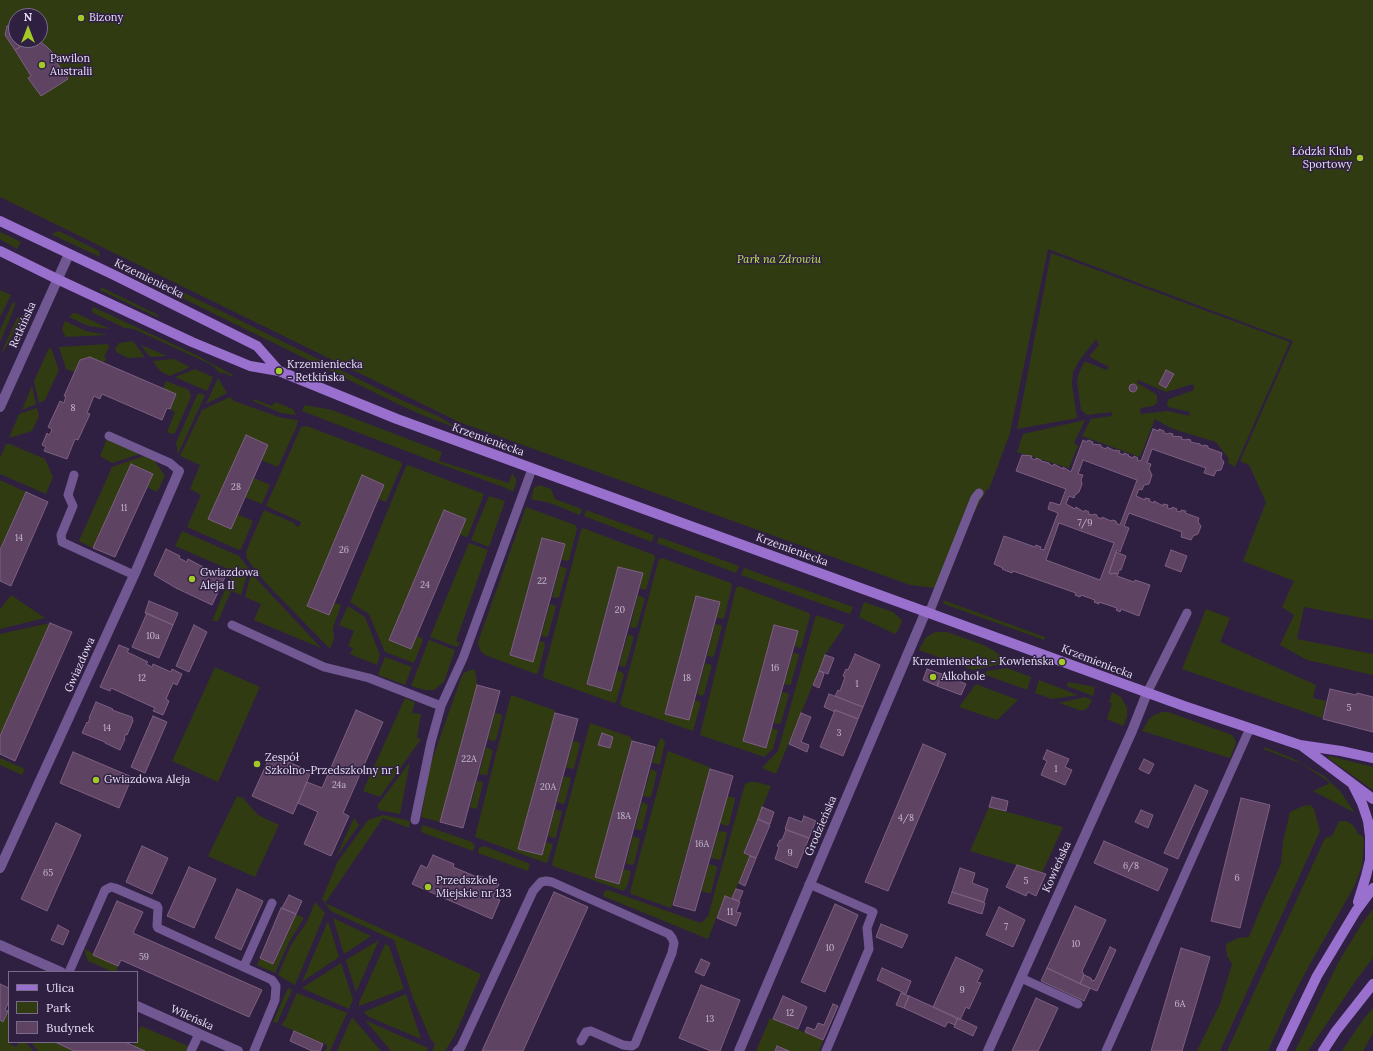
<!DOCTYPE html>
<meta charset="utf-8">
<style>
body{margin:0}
#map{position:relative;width:1373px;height:1051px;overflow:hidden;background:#2f2042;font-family:Lora,serif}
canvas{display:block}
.legend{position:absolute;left:8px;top:971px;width:130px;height:72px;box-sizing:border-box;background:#2f2042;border:1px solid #796c8a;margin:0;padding:5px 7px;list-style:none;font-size:12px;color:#e7def5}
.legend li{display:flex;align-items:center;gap:8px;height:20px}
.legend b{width:20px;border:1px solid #796c8a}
.north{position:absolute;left:8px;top:8px;width:40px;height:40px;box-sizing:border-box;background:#2f2042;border:1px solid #796c8a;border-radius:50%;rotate:0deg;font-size:11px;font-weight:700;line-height:16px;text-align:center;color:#e7def5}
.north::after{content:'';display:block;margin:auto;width:14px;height:18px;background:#a3c927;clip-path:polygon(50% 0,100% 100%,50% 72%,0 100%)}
</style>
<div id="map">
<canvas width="1373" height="1051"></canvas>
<ul class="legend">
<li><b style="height:5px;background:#9a70cf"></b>Ulica</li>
<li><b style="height:11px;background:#303b12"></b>Park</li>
<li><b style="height:11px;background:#5f4363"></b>Budynek</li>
</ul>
<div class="north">N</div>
</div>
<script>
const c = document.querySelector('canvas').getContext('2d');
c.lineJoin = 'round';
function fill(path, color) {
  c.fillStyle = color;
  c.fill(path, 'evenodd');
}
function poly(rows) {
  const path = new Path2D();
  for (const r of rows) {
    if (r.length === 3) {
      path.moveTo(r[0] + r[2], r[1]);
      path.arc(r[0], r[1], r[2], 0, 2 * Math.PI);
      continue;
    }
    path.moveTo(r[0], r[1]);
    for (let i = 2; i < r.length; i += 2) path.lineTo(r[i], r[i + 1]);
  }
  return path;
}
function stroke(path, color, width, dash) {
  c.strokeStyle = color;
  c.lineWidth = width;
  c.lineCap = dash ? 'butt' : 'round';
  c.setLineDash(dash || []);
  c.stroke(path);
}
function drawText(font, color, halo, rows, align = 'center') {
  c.font = font + ' Lora,serif';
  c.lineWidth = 3;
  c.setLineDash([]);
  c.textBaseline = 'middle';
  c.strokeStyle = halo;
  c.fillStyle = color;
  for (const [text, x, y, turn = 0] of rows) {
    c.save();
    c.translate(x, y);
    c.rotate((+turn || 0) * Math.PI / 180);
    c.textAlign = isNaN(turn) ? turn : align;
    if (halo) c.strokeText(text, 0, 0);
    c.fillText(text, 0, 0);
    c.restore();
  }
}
const green = poly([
 [0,0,1373,0,1373,620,1304,607,1297,639,1373,654,1373,675,1307,660,1280,645,1294,615,1282,607,1294,581,1243,561,1266,502,1249,465,1240,461,1293,341,1048,249,1010,433,989,489,987,489,944,567,936,588,910,585,459,422,0,197],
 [16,16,40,16,40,40,16,40],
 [59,231,99,251,100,257,51,234],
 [0,232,21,242,17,249,0,239],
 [1051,253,1290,342,1235,467,1228,463,1229,459,1216,442,1173,429,1155,419,1140,457,1082,436,1091,419,1112,416,1112,412,1087,415,1081,410,1077,381,1079,373,1084,362,1087,362,1106,370,1109,367,1090,357,1090,355,1099,345,1096,339,1079,361,1073,372,1072,384,1077,418,1017,429],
 [1138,380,1166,392,1193,384,1194,390,1169,399,1167,403,1168,407,1190,412,1189,416,1168,411,1141,414,1140,408,1153,406,1157,403,1157,397,1156,394,1137,383],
 [118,260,401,400,438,416,459,429,422,415,400,405,113,264],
 [101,287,158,315,159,316,157,317,100,290],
 [0,290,11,295,0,317],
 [13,302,15,303,15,306,0,342,0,330],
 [93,307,194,354,233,375,233,377,224,373,220,373,212,365,134,329,125,328,93,313,92,309],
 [73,313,76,313,110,329,88,326,69,317],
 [21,316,24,316,3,352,2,351,17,318],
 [65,321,86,331,107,335,66,337,64,334,62,329],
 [133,341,144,356,144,357,128,358,116,352,115,349,119,343],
 [108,344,109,347,104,357,106,358,104,363,89,357,80,360,74,372,66,369,59,347],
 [141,345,167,356,150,357],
 [49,348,51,348,59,370,45,400,39,403,34,381],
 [174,359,190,367,170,376,160,371,153,361],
 [195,369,213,377,207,391,175,377],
 [218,378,227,393,206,404],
 [166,381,189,390,191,397,175,433,171,434,167,432,175,412,170,409,163,389],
 [32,386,36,404,22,410],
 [198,393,205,395,178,454,176,443],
 [230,397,234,401,282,418,298,420,296,428,278,467,261,460,268,445,246,435,209,519,230,529,237,514,253,521,241,549,239,550,187,527,201,495,190,489,200,465,180,456,202,410],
 [254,399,272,406,275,402,293,409,296,415,281,413,253,401],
 [305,405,332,410,442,452,439,461,509,483,512,473,516,479,516,483,513,492,506,488,440,464,302,411],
 [37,408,39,416,32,431,9,438,19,414],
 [1085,420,1074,443,1078,446,1069,468,1017,452,1023,434],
 [307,426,401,462,402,465,386,502,378,499,384,485,362,476,307,606,329,615,335,603,341,605,333,628,334,639,330,649,265,582,247,559,246,552,264,510,294,523,296,526,299,527,301,522,266,506,301,427],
 [107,439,140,454,112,463,100,456],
 [6,444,10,444,45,459,53,477,46,494,0,474,0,458],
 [144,456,154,460,165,476,157,492,147,487,153,474,131,464,93,548,79,541,112,467],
 [408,465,484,494,468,536,466,537,459,534,466,519,444,510,389,640,411,649,417,636,422,638,423,640,414,663,385,652,369,614,350,602,406,466],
 [254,478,270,485,262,504,245,497],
 [0,480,26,492,0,550],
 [539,485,551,489,555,499,582,509,580,515,550,503,531,499,534,488],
 [489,496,505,501,489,547,471,540],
 [526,507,575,525,577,529,569,560,567,561,561,559,565,544,542,538,510,655,533,661,539,641,544,642,545,645,538,673,536,674,485,655,480,650,478,642],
 [586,510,654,535,652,542,584,516],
 [583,528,654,555,655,558,646,590,639,588,642,573,618,567,587,684,611,691,617,670,623,673,624,675,616,702,614,703,544,678,543,675,581,530],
 [182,531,239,556,249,569,241,595,231,591,218,621,212,621,233,571,175,546],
 [659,537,739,566,736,573,657,543],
 [469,543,488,550,456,641,460,643,457,647,430,637],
 [662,558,731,583,732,586,724,618,722,619,716,617,694,700,701,702,693,731,621,706,620,704,659,559],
 [560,566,567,569,559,597,557,598,552,597],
 [744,568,853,607,850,614,741,575],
 [251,573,324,651,321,648,254,620,261,604,245,597],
 [739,586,809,613,810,616,801,648,794,646,798,631,774,625,743,741,766,748,771,728,778,730,773,749,764,757,700,735,736,588],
 [11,595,45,618,0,629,0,609],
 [638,595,645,598,637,627,635,628,630,627],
 [943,600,1045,637,1044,640,944,604],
 [864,602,893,612,902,620,899,629,895,634,859,617],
 [550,604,556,606,556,607,548,636,546,637,541,636],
 [348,606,365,617,380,655,377,665,350,654,353,648,348,646,354,631,339,625],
 [1206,609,1230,618,1220,642,1316,685,1313,698,1326,701,1322,718,1182,669],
 [816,615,845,625,825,655,776,774,762,768,778,751],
 [50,623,0,736,0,634],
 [715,624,721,625,722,627,714,656,712,657,707,656],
 [935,632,947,632,981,644,993,650,1009,662,1007,663,973,670,919,650,926,637],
 [628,634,634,637,626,665,624,667,619,665],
 [429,640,455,650,444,682,434,690,425,690,411,686],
 [793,653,799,654,799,655,791,684,789,685,784,684],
 [385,657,412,667,405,685,378,675],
 [705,663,712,665,704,694,702,696,697,694],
 [215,667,260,687,218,782,172,761],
 [1007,668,1031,677,1027,690,983,674,987,671],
 [475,669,477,685,440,822,421,817,430,766,461,678,464,673,468,671],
 [1039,680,1078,695,1052,699,1035,693],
 [1068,682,1095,687,1093,696,1067,686],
 [976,684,1018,700,997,720,959,707],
 [782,692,788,693,789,695,781,723,779,724,774,723],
 [1112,692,1121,697,1127,708,1127,717,1123,726,1107,719,1112,703,1109,702],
 [511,695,554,710,555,713,518,849,542,855,545,842,553,844,548,861,546,863,475,837],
 [1085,697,1092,700,1088,708,1082,711,1059,703],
 [405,698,415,702,412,713,421,714,417,738,421,739,380,797,363,791],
 [1162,712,1168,712,1232,735,1235,739,1236,744,1230,758,1142,731,1149,719,1154,715],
 [495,713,501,714,502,716,496,740,493,741,488,739],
 [590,723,631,737,632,741,596,877,619,884,623,869,631,871,628,884,624,891,553,866,552,864],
 [660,738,664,740,665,743,660,764,658,764,652,763],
 [573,741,579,742,580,744,574,768,571,769,566,767],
 [486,747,493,750,487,775,485,775,479,774],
 [1264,747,1292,758,1324,776,1340,791,1355,813,1313,791,1330,783,1323,778,1302,764,1263,749],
 [668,751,709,767,710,769,671,908,631,894,630,892],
 [1329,756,1373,767,1373,790,1328,758],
 [0,758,25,769,22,775,0,765],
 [410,762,400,814,379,810,377,806],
 [651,769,657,772,651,797,649,797,643,796],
 [564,776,571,778,565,803,562,804,557,802],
 [477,781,483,782,483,783,477,808,475,809,470,807],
 [750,782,756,782,771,786,744,853,750,856,732,898,725,896,708,939,603,896,604,892,608,890,701,923,708,916,745,784],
 [237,796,243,798,258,815,279,825,255,877,208,856],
 [727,796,735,798,735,800,729,825,727,826,719,823],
 [642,802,648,805,642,830,640,830,635,829],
 [1311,805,1314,809,1320,831,1220,1051,1197,1051,1220,1004,1232,964,1227,956,1226,944,1238,938,1249,937,1262,905,1281,864,1283,842,1290,812,1303,806],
 [989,807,1063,827,1042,873,970,851],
 [555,809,561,811,562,812,556,837,554,838,548,836],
 [383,815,410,821,409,828,383,818,325,903,481,974,455,1035,445,1051,432,1051,435,1044,431,1040,413,998,394,940,331,911,322,899,337,863,368,820],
 [354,818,359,825,336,857],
 [1339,821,1346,821,1354,826,1358,834,1363,836,1364,844,1362,866,1355,885,1310,964,1292,998,1268,1051,1227,1051,1325,838,1332,836],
 [423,825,472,842,475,846,473,851,421,832,422,826],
 [718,831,726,832,727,834,721,859,719,860,711,858],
 [633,836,640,839,634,864,631,865,626,863],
 [484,846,530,864,528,871,478,853,479,848],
 [709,864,716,866,717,868,711,893,709,893,701,891],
 [315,902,325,913,295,985,278,975,291,945,307,922],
 [1373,909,1373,958,1357,979,1308,1051,1295,1051,1338,963,1361,925],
 [296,914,304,918,288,944,275,973,257,965,260,958,274,964],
 [333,918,371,936,344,954],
 [328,921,339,957,302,982],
 [379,940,356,992,346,960],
 [385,944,389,946,404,989,359,1006,359,1003],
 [84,949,118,966,116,972,113,972,88,961],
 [341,963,353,1000,349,1009,302,988],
 [288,988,292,990,277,1023,273,1022],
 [297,993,347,1013,330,1051,324,1051,327,1049,327,1045,281,1025,285,1020],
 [406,994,421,1039,369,1017,364,1012],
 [9,1008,10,1044,16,1047,19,1042,26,1042,33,1051,0,1051,0,1020,3,1021],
 [1373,1008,1373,1033,1363,1051,1342,1051,1362,1021],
 [352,1017,381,1051,337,1051],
 [770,1018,823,1040,819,1051,789,1051,777,1046,775,1051,756,1051],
 [365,1020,428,1048,427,1051,391,1051],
 [141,1026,188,1046,186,1051,145,1051,133,1046,134,1042,137,1042,137,1036],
 [31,1042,55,1042,74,1051,38,1051]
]);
const building = poly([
 [16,20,16,40,31,40,15,50,5,35,7,26,16,20],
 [31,40,39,41,46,46,53,53,51,54,68,79,41,96,28,78,31,76,15,50,31,40],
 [90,357,176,394,170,409,167,408,162,420,102,394,100,399,94,396,87,413,90,414,78,440,75,439,67,459,44,451,46,447,42,445,47,433,49,435,51,432,52,429,48,427,60,401,64,403,66,396,64,396,80,360,90,357],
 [1166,370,1174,374,1166,388,1159,384,1166,370],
 [1133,388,4],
 [1153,429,1159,431,1159,429,1164,431,1164,433,1168,434,1169,433,1173,434,1172,436,1182,437,1181,439,1186,440,1187,439,1191,440,1190,442,1200,444,1200,445,1204,446,1204,445,1208,446,1208,448,1222,453,1221,458,1224,462,1221,470,1216,471,1214,476,1204,473,1206,468,1152,449,1147,463,1151,464,1149,469,1152,475,1149,484,1144,485,1142,490,1139,489,1136,496,1145,500,1145,498,1150,499,1149,501,1154,503,1154,501,1163,506,1163,504,1168,505,1167,508,1172,509,1172,507,1177,509,1176,511,1181,512,1181,510,1186,511,1185,513,1199,518,1198,522,1201,526,1198,534,1193,536,1191,540,1181,537,1182,532,1129,513,1124,526,1129,528,1120,552,1117,550,1109,573,1112,574,1113,573,1118,574,1117,576,1134,582,1135,580,1150,585,1139,616,1121,609,1120,612,1116,610,1117,608,1099,602,1099,604,1094,602,1095,600,1081,595,1080,597,1075,595,1076,593,1013,571,1012,573,1002,569,1003,568,994,564,1004,536,1035,547,1036,545,1041,547,1040,549,1044,550,1058,513,1048,509,1050,502,1060,505,1066,489,1016,471,1022,455,1032,456,1031,458,1035,460,1036,458,1041,460,1041,461,1049,463,1049,464,1053,466,1054,464,1063,469,1063,467,1071,472,1083,440,1087,442,1088,440,1093,442,1092,444,1101,445,1101,447,1106,449,1107,447,1115,451,1115,450,1120,451,1119,453,1124,455,1124,453,1129,455,1128,456,1133,458,1134,456,1138,458,1137,460,1141,461,1153,429],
 [1083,460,1137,480,1120,525,1116,523,1116,521,1112,520,1111,521,1102,517,1102,519,1097,517,1097,515,1094,514,1093,515,1088,514,1089,512,1085,510,1084,512,1076,507,1075,509,1066,504,1069,496,1074,498,1075,495,1079,492,1082,484,1081,480,1083,475,1078,474,1083,460],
 [1059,523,1114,543,1100,580,1046,560,1059,523],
 [246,435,268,445,231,529,208,519,246,435],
 [131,464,153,474,115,557,93,548,131,464],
 [362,475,384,485,329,615,307,606,362,475],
 [26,492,48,502,11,586,0,581,0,550,26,492],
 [444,510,466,519,411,649,389,640,444,510],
 [542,538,565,544,533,662,510,655,542,538],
 [166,549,180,556,179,558,187,562,188,559,203,567,202,569,206,571,207,569,225,577,212,605,176,588,154,575,166,549],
 [1171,550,1187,556,1181,572,1165,566,1171,550],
 [1116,552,1126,556,1121,570,1119,570,1118,574,1113,573,1112,574,1109,573,1116,552],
 [618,567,643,573,611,691,587,684,618,567],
 [696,596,720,602,689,720,665,714,696,596],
 [149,601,178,613,173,625,145,613,149,601],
 [147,613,173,625,159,658,132,647,147,613],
 [50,623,72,632,15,761,0,754,0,736,50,623],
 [194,625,207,632,189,672,176,666,194,625],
 [774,625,798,631,766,748,743,741,774,625],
 [119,645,129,649,127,652,148,662,146,664,152,667,153,664,171,672,172,669,182,674,177,685,173,683,166,699,169,701,163,715,153,711,155,708,111,688,110,691,100,687,119,645],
 [855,654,880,665,863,707,835,696,838,690,840,691,845,677,843,676,846,669,848,670,855,654],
 [825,655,834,658,828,674,819,671,825,655],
 [927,669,942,674,937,686,923,680,927,669],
 [819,671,823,672,823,674,824,674,819,688,813,685,819,671],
 [942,674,966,684,961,695,937,686,942,674],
 [477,685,500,691,463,828,440,822,477,685],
 [1330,689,1356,695,1357,693,1373,697,1373,732,1323,719,1330,689],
 [829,694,863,707,858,719,835,710,835,712,824,707,829,694],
 [96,702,113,709,112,710,132,717,133,721,127,735,126,734,124,738,125,739,120,750,105,743,105,742,82,733,87,722,88,723,90,718,89,718,96,702],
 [356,710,383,722,343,813,349,816,331,856,304,844,318,812,298,803,307,782,322,788,356,710],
 [835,710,858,719,843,756,820,747,835,710],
 [555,713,578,719,542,855,518,849,555,713],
 [801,713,811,717,801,742,809,745,807,752,789,744,801,713],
 [153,716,167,722,145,773,131,767,153,716],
 [602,733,613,737,610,748,598,745,602,733],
 [632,741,655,747,619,884,595,877,632,741],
 [923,744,946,754,888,891,865,882,923,744],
 [1047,750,1069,759,1065,767,1072,770,1065,785,1041,775,1047,761,1043,759,1047,750],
 [73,752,132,777,119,808,60,783,73,752],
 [271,754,311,772,293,814,252,796,271,754],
 [1144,759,1154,764,1149,774,1139,769,1144,759],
 [710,769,733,776,695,911,673,905,710,769],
 [1195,785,1208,791,1178,859,1164,853,1195,785],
 [992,797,1008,801,1006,811,989,807,992,797],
 [1241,798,1270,805,1240,928,1211,921,1241,798],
 [762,807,774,812,770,824,758,819,762,807],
 [1141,810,1153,815,1148,828,1135,822,1141,810],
 [804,816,816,821,809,838,785,829,789,817,802,822,804,816],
 [758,819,770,825,756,858,744,853,758,819],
 [56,823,81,835,47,911,21,899,56,823],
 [786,830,809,838,797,868,775,859,779,847,777,846,780,840,782,840,786,830],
 [1104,841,1168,869,1158,891,1094,863,1104,841],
 [142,846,168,858,152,894,126,882,142,846],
 [433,855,454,864,453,867,477,877,478,875,499,884,493,897,500,900,492,919,412,884,421,865,427,868,433,855],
 [750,856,756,858,745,886,739,883,750,856],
 [1017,865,1046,874,1036,896,1028,892,1026,896,1006,887,1017,865],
 [189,867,216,879,194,928,167,916,189,867],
 [960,868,975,873,972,883,988,889,984,902,952,892,960,868],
 [237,889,263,901,241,950,215,938,237,889],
 [736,889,743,891,739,901,732,898,736,889],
 [554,892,588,907,523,1051,482,1051,554,892],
 [952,892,985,903,982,914,948,903,952,892],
 [289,895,302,901,296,914,282,908,289,895],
 [725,896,740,902,736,912,741,913,736,926,717,918,725,896],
 [117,901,143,912,133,933,262,990,249,1017,121,960,118,966,93,955,117,901],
 [835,904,858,915,825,992,801,982,835,904],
 [1075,906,1106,920,1082,971,1084,975,1080,984,1047,968,1075,906],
 [999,907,1025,920,1013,947,986,935,999,907],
 [281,908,296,914,273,964,260,958,281,908],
 [881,924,908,935,902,948,876,937,881,924],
 [58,925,69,931,63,945,51,940,58,925],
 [1110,947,1116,950,1097,991,1080,984,1084,975,1091,978,1092,981,1095,980,1110,947],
 [1181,948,1210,957,1182,1051,1151,1051,1181,948],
 [956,957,983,970,977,982,981,983,969,1009,966,1007,960,1020,933,1007,956,957],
 [701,959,710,963,704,976,695,972,701,959],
 [882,968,911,981,906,994,877,980,882,968],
 [1047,968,1090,988,1084,1001,1041,981,1047,968],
 [0,984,9,988,9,1001,5,1010,8,1011,3,1022,0,1020,0,984],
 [701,985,740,1000,720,1051,711,1051,679,1038,701,985],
 [901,993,909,996,904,1008,896,1005,901,993],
 [783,996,807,1007,798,1029,773,1019,783,996],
 [909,996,958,1018,955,1025,948,1022,945,1027,904,1008,909,996],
 [1036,998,1058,1008,1038,1051,1012,1051,1036,998],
 [833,1004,838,1006,823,1040,805,1032,807,1027,815,1030,818,1023,824,1025,833,1004],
 [958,1018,977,1027,973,1036,954,1027,958,1018],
 [294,1031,323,1044,320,1051,312,1051,290,1041,294,1031],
 [55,1042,125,1042,145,1051,74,1051,55,1042],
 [777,1046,789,1051,775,1051,777,1046]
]);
const service = poly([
 [109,436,170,463,179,471],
 [74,475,68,495,73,506,61,535,62,542,134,575],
 [929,613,975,498,979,493],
 [232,625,324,667,369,678,441,706],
 [1147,693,1187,613],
 [415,820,431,742,441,706,463,658,532,469],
 [809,884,873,912,867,928,869,949,826,1051],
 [244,966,272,903],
 [69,972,105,890,111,887,115,888,157,906,158,908,157,926,158,928,272,980,276,986,275,1000,254,1051],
 [1021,978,1078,1004],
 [191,1051,199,1034],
 [457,1051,461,1047,533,891,541,882,546,881,552,882,669,934,672,938,674,943,672,953,635,1044,632,1046,623,1045,591,1031,586,1032,581,1041],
 [1106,1051,1250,728]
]);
const minor = poly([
 [0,868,135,573,179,471],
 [0,945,61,972],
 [137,1006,238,1051],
 [739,1051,926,611],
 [988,1051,1132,731,1147,693]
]);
const tertiary = poly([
 [0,407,69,254]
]);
const secondary = poly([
 [0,221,114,275,257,346,279,371],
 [0,251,57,279,192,342,250,366,279,371,397,419,1184,706,1300,745,1341,751,1373,758],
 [1302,746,1373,799],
 [1353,785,1362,803,1368,821,1370,836,1370,860,1366,876,1358,902],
 [1281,1051,1317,976,1356,911,1373,888],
 [1323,1051,1336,1031,1373,984]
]);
const markers = [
 [81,18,4,"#a3c927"],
 [42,65,4,"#a3c927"],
 [1360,158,4,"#a3c927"],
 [279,371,4,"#a3c927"],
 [192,579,4,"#a3c927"],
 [1062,662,4,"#a3c927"],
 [933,677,4,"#a3c927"],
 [257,764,4,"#a3c927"],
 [96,780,4,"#a3c927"],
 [428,887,4,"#a3c927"]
];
const numberNames = [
 ["8",73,408],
 ["28",236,487],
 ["11",124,508],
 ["7/9",1085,523],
 ["14",19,538],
 ["26",344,550],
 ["22",542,581],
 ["24",425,585],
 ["20",620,610],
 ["10a",153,636],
 ["16",775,668],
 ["12",142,678],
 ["18",687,678],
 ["1",857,684],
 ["5",1349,708],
 ["14",107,728],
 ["3",839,733],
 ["22A",469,759],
 ["1",1056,769],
 ["24a",339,785],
 ["20A",548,787],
 ["18A",624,816],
 ["4/8",906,818],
 ["16A",702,844],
 ["9",790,853],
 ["6/8",1131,866],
 ["65",48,873],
 ["6",1237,878],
 ["5",1026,881],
 ["11",730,912],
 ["7",1006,927],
 ["10",1076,944],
 ["10",830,948],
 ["59",144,957],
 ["9",962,990],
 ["6A",1180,1004],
 ["12",790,1013],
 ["13",710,1019]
];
const poiNames = [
 ["Bizony",89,18],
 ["Pawilon",50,59],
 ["Australii",50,72],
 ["Łódzki Klub",1352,152,"right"],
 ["Sportowy",1352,165,"right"],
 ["Krzemieniecka",287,365],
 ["- Retkińska",287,378],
 ["Gwiazdowa",200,573],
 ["Aleja II",200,586],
 ["Krzemieniecka - Kowieńska",1054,662,"right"],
 ["Alkohole",941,677],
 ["Zespół",265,758],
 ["Szkolno-Przedszkolny nr 1",265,771],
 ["Gwiazdowa Aleja",104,780],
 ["Przedszkole",436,881],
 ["Miejskie nr 133",436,894]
];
const parkNames = [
 ["Park na Zdrowiu",779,260]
];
const streetNames = [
 ["Krzemieniecka",149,279,26],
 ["Retkińska",23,325,-66],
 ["Krzemieniecka",488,440,20],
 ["Krzemieniecka",792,550,20],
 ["Krzemieniecka",1097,662,21],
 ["Gwiazdowa",80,665,-66],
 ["Grodzieńska",821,826,-67],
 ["Kowieńska",1057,867,-66],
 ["Wileńska",192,1018,24]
];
fill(green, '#303b12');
fill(building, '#5f4363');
stroke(building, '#7d5f81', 1);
stroke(service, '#715893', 9);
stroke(minor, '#715893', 10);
stroke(tertiary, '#715893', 10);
stroke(secondary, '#9a70cf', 10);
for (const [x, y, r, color] of markers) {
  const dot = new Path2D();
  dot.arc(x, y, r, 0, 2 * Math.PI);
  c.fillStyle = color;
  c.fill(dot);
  stroke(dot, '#2f2042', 1.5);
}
drawText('9px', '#c5b7d0', null, numberNames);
drawText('11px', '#e7def5', '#2f2042', poiNames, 'left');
drawText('italic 11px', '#bfe74d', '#2f2042', parkNames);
drawText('11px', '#e7def5', '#2f2042', streetNames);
</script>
